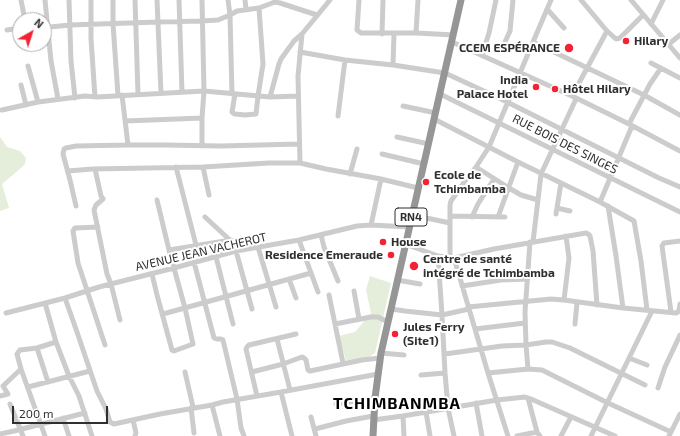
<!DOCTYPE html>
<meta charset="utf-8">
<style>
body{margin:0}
#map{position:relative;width:680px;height:436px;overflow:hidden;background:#fff;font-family:"Exo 2",sans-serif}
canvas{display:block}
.north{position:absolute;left:12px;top:12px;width:40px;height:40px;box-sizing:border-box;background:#fff;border:1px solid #acacac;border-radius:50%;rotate:39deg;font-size:11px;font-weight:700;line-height:16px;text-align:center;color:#2f2f2f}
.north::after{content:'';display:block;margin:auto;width:14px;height:18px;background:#f42234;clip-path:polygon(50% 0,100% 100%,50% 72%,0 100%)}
.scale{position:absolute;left:12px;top:406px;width:96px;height:18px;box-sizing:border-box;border:2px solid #2f2f2f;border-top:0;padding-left:5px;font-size:12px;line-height:14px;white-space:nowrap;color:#2f2f2f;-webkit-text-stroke:3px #fff;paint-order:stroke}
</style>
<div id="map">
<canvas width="680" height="436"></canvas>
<div class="north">N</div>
<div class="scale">200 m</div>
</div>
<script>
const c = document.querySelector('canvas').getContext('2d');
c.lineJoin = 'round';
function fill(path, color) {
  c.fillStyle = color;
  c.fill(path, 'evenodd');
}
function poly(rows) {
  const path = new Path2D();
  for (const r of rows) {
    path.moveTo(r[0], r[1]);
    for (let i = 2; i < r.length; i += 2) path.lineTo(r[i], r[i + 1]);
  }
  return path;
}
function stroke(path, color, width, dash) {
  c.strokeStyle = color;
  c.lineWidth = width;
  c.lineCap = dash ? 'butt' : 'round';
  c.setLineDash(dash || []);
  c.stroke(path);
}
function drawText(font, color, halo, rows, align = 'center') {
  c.font = font + ' "Exo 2",sans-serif';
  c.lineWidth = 4;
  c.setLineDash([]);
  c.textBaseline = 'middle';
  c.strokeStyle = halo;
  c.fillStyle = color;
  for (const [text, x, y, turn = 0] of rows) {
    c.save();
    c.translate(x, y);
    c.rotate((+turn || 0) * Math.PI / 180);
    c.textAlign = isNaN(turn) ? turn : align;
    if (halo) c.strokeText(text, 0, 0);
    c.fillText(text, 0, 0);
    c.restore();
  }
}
const green = poly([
 [0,137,7,147,20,151,26,158,25,164,21,168,2,184,9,208,0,211],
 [370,276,391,283,375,353,367,358,346,361,339,336,355,332,371,313,366,290]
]);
const minor = poly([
 [21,0,25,20],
 [45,0,51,61,58,99],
 [69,0,71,61,75,98],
 [91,0,91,39,95,97],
 [113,0,113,24,118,95],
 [135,0,138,94],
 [157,0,161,93],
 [179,0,182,92],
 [202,0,204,91,202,118,202,146],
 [228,0,230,15,232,94],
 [245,0,246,9],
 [359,0,357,30,361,33,416,33,454,35],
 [581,0,607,31,616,39,620,38,643,15],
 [631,0,680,58],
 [547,9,564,28],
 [651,24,663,0],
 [44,27,50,27,70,25,158,22,202,21,218,20,230,15,237,11,259,8,275,2,280,3,317,15],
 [7,30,20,28],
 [416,33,418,0],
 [382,34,383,0],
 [452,42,572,96,629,124,680,151],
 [505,42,510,31,513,0],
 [533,42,644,95,680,115],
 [669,44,680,35],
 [300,52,345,60,393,65,445,73,499,98,659,178,680,187],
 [482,55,489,33,496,0],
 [651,63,680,78],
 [393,65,394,33],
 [28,66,38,102],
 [21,85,26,105],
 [235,94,232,112,233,113,235,114,245,115,256,114,258,96,263,64,259,8],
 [440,94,680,212],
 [122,95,128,145],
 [572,96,607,31],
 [270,97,279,64,281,59,294,41,302,34,330,0],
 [403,106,436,113],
 [2,110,38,102,85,96,97,97,204,91,270,97,298,96],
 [338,116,345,60],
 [434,119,518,162,600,202,634,221,641,261,647,310],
 [125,121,202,118],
 [629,124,650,84,661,68],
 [397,137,429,144],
 [382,154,424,164],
 [300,163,298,76,302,34],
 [176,167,196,245],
 [203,167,209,195],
 [476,167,509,188,521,195,538,200],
 [95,169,101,196,103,199,96,205,94,210,107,274,111,284,120,320],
 [68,171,92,169,203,167,269,163,300,163,326,169,381,179,418,188],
 [350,174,357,149],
 [600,202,632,126],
 [76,206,70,180,63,154,64,149,66,148,76,146,128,145,165,145,221,146,299,144],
 [608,206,616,256,623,308],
 [557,208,570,211],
 [556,214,561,183],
 [412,215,450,223],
 [450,216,505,217],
 [205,217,232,242,236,251,252,309],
 [472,217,478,204,494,179],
 [498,217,518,162],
 [371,225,381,179],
 [98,227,75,228,73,231,78,263,105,345],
 [321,235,324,247,338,281],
 [299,240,318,292],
 [533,242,541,174,576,99],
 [405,244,438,256,454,258,494,249,586,233,588,234,590,236,593,251,597,305],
 [258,247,276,307],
 [169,250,231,240],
 [438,256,442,315,445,373,448,408,454,436],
 [216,257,233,324],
 [450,258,450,205,451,201,465,181,476,167,489,147,533,42,551,0],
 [454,258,488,373,508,436],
 [194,262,214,338,217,339,221,339,223,340,237,399,241,428,244,436],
 [152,274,157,295,172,350,174,351,193,344,185,308,169,250,157,200],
 [528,275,551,272],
 [289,279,296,298],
 [397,280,420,284],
 [462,286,501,280,528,279],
 [354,291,359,319],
 [329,295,343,363],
 [65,298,77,332,97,391,106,409,110,422,114,424,160,414,212,405,223,402,281,392,378,374],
 [564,300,569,258,566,236],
 [45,303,56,342,69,376,79,396,92,436],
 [468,307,551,299,564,300,623,308,676,313,678,312,679,310,680,304],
 [391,309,405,311,442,315,469,309],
 [671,312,662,246,664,243,680,241],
 [6,313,65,298,99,287,174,268,236,251,299,240,357,226,371,225,409,227],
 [163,314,311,273],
 [335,324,371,317,378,317,388,322],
 [575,324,577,302],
 [475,329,525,323],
 [277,339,290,390],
 [37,348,48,382],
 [381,353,404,355],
 [445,354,502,346,526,345,546,342,552,342,570,348,645,385],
 [629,358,647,365],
 [528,369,526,345,525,312,530,242],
 [185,372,193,407],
 [252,372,283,364,302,357,304,358,306,360,308,370,310,371,362,360,380,358],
 [488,373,528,369,542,370,608,403,671,432],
 [421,375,445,373],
 [28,387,90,371],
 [658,388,665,367,680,335],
 [281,392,292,436],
 [0,396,8,394,3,386,21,369],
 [257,396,246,349,247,347,249,345,296,334],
 [528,398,537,432,540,436],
 [476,403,482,436],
 [10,404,23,436],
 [336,404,375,398],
 [212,405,220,436],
 [191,408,194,433],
 [426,412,430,436],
 [403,416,404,436],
 [311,417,316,436],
 [63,418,69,436],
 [133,420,136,433,135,436],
 [373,420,403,416,497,400,525,397,531,399,615,436],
 [315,429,346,421,373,416],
 [0,434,14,431,85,413],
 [45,436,21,369,17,354,20,350,37,348,56,342],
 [517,436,537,432],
 [561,436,571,417],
 [591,436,652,311],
 [669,436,680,414]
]);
const highway = poly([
 [373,436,375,398,381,353,461,0]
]);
const markers = [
 [626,41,4,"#f42234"],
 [569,48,5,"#f42234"],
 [536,87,4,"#f42234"],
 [555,89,4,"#f42234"],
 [426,182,4,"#f42234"],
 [383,242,4,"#f42234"],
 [391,255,4,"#f42234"],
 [414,266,5,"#f42234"],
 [395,334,4,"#f42234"]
];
const shields = [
 [411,217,32]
];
const shieldNames = [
 ["RN4",411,217]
];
const poiNames = [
 ["Hilary",634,41],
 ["CCEM ESPÉRANCE",560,48,"right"],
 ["India",528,80,"right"],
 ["Palace Hotel",528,94,"right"],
 ["Hôtel Hilary",563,89],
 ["Ecole de",434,175],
 ["Tchimbamba",434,189],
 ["House",391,242],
 ["Residence Emeraude",383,255,"right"],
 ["Centre de santé",423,259],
 ["intégré de Tchimbamba",423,273],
 ["Jules Ferry",403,327],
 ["(Site1)",403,341]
];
const streetNames = [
 ["RUE BOIS DES SINGES",565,144,27],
 ["AVENUE JEAN VACHEROT",201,252,-13]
];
const districtNames = [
 ["TCHIMBANMBA",397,404]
];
fill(green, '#e5eddb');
stroke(minor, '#ccc', 5);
stroke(highway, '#969696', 7);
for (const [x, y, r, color] of markers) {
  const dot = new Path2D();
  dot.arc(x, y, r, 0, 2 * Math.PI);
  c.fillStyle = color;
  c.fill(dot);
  stroke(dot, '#fff', 1.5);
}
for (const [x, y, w] of shields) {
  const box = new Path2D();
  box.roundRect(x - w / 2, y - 9, w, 18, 3);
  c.fillStyle = '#fff';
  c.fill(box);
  stroke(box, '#2f2f2f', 1);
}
drawText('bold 11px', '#2f2f2f', null, shieldNames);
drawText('bold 12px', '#2f2f2f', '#fff', poiNames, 'left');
drawText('12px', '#2f2f2f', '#fff', streetNames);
c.letterSpacing = '1px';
drawText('bold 16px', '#000', '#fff', districtNames);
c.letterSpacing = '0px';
</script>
